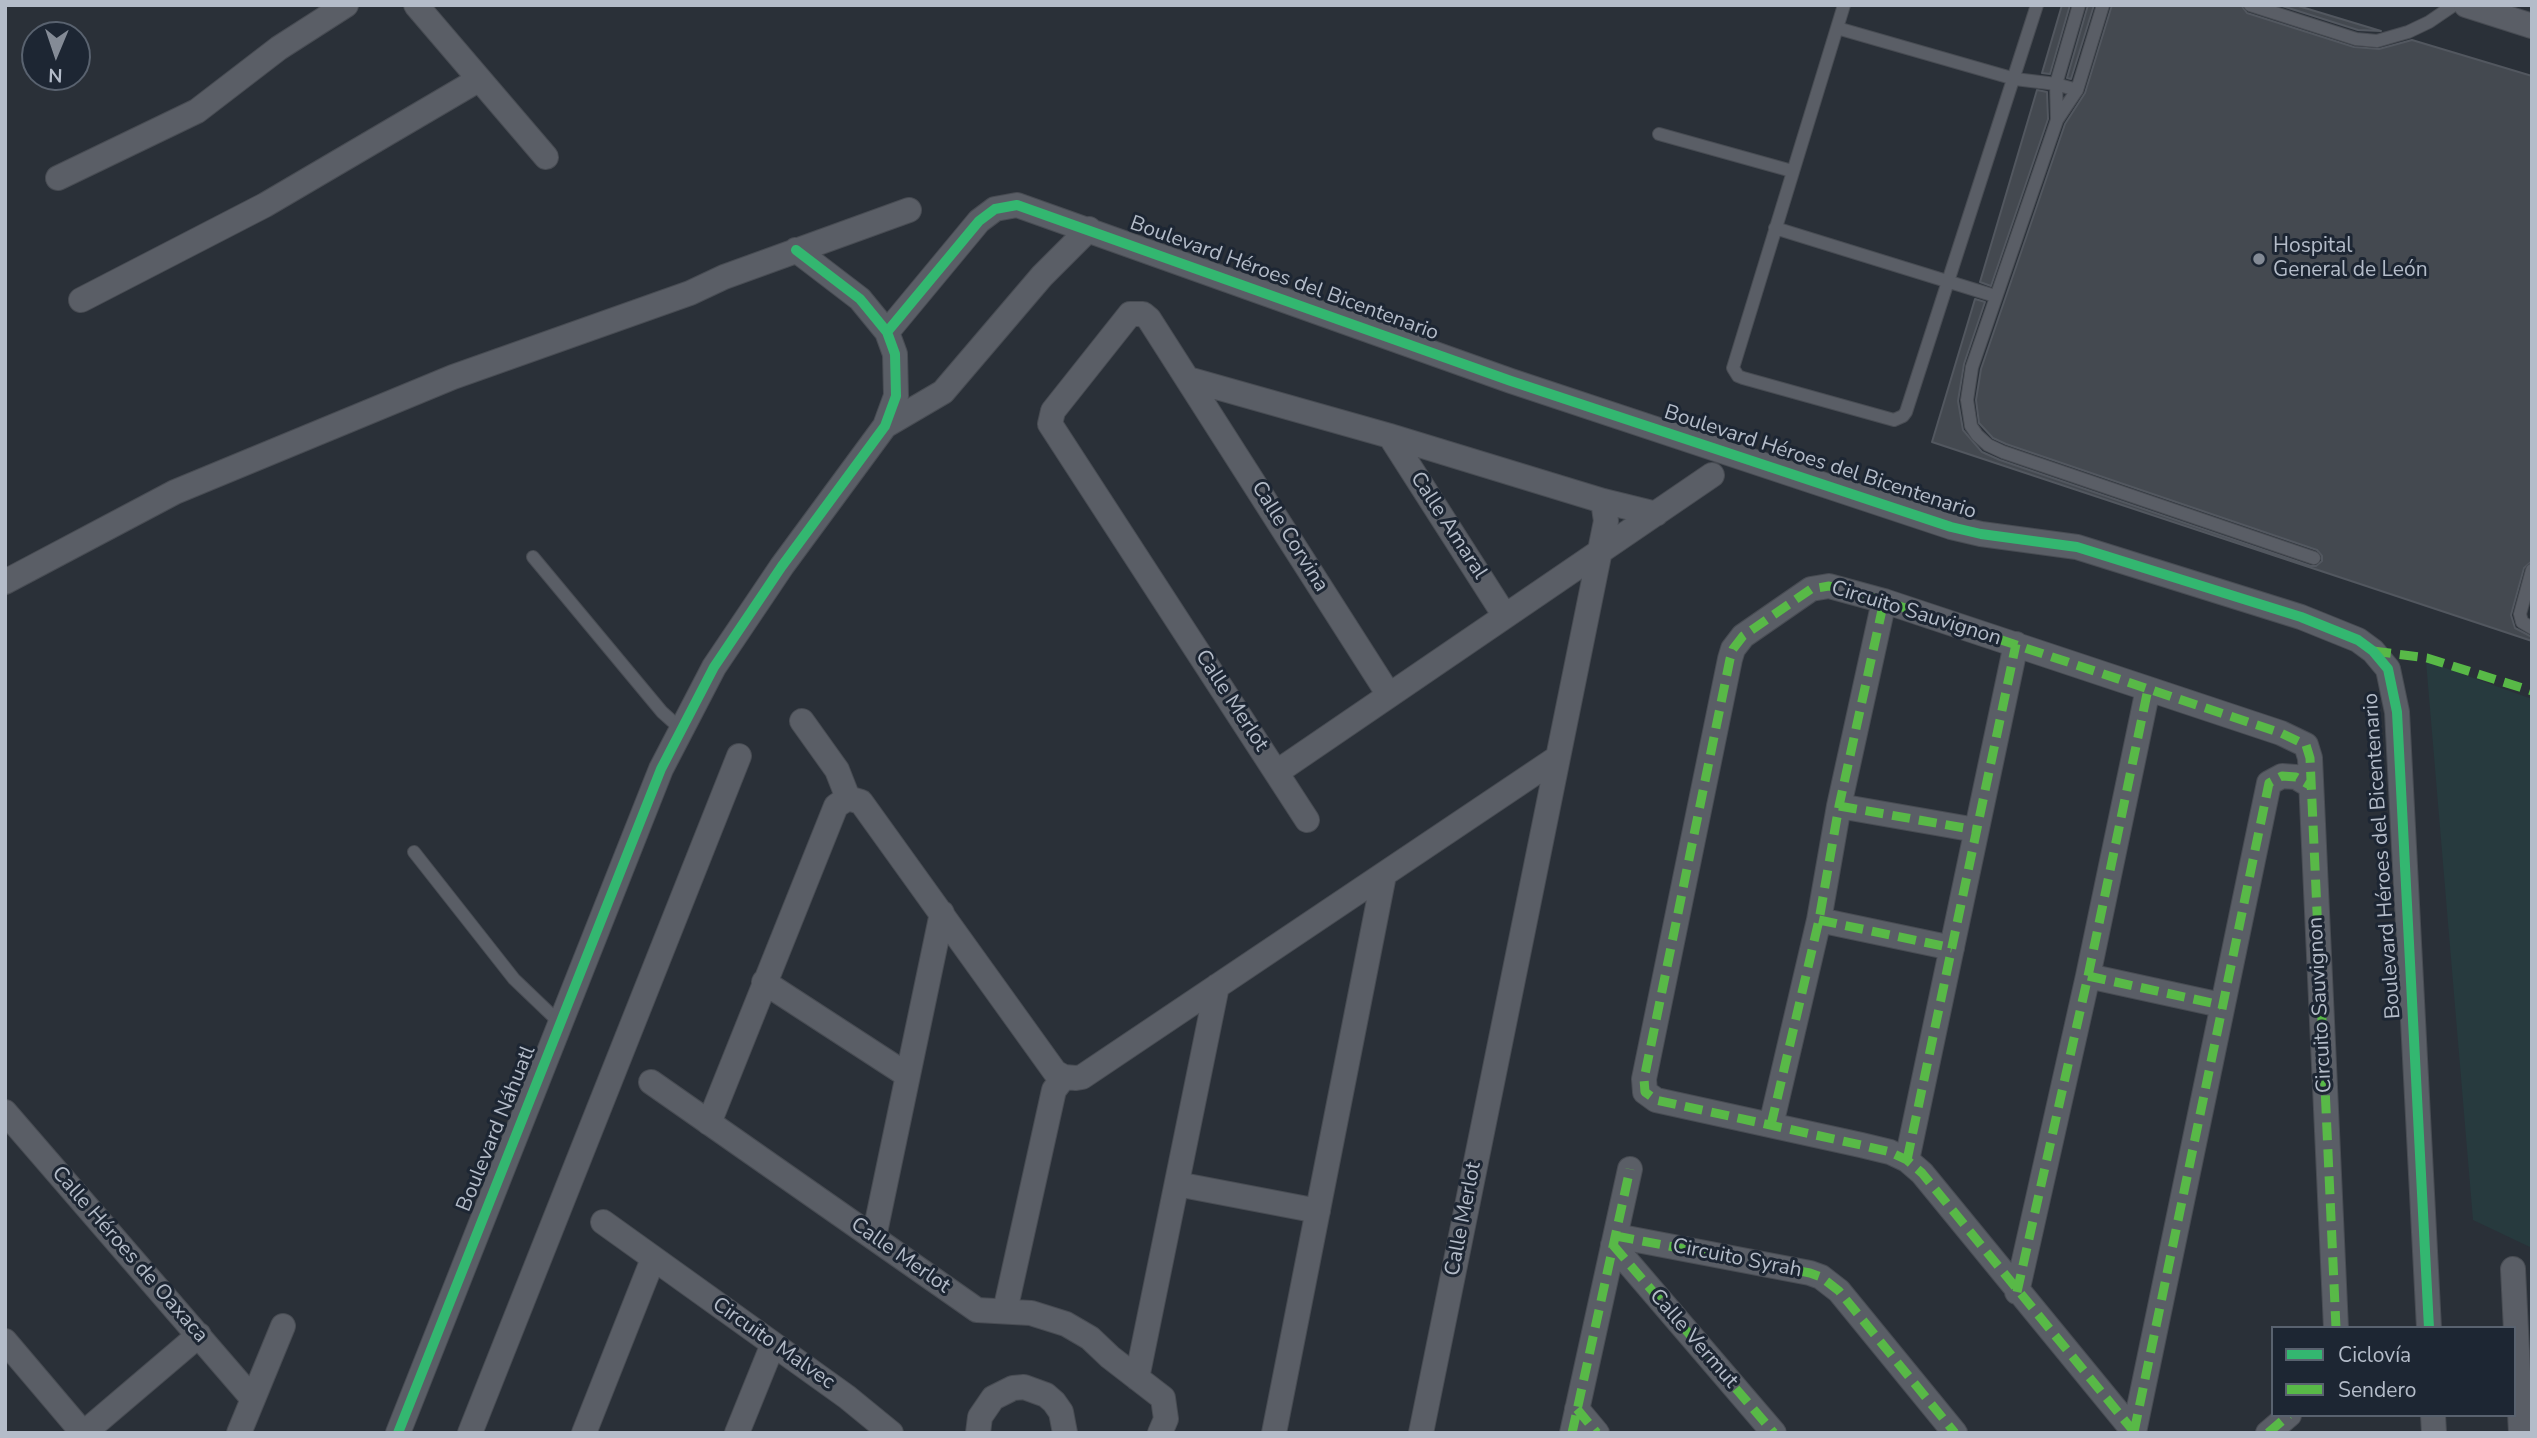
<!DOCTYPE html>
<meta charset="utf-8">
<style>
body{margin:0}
#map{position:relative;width:2537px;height:1438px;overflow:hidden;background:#2a3038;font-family:"Nunito Sans",sans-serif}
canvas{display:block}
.frame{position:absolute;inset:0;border:7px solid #b4bcc9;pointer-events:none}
.legend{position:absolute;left:2271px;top:1326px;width:245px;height:91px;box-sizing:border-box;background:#1d2633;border:2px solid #59626f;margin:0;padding:9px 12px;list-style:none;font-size:21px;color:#b4bcc9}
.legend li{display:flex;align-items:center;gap:14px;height:35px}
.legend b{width:35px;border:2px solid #59626f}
.north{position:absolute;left:21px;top:21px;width:70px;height:70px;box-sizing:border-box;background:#1d2633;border:2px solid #59626f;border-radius:50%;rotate:182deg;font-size:19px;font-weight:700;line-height:28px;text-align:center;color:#b4bcc9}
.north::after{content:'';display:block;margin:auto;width:24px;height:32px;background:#848b96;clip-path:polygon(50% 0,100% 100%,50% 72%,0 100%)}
</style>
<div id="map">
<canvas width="2537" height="1438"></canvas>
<div class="frame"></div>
<ul class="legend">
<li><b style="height:9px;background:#33b770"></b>Ciclovía</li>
<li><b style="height:9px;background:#58b947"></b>Sendero</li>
</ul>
<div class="north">N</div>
</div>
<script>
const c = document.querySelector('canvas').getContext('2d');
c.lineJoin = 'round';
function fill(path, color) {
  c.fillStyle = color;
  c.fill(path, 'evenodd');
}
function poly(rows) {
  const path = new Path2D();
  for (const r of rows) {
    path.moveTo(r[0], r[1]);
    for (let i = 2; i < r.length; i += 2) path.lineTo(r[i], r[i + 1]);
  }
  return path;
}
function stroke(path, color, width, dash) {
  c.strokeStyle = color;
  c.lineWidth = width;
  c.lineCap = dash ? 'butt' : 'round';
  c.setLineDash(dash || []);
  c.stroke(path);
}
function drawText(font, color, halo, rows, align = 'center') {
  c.font = font + ' "Nunito Sans",sans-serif';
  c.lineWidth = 6;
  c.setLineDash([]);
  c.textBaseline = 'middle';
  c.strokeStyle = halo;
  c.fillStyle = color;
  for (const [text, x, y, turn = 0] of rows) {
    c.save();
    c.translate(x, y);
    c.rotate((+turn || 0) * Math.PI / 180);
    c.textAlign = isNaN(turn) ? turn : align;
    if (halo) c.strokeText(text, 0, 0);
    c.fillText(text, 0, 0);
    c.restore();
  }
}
const green = poly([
 [2426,661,2532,699,2532,1248,2473,1220]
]);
const building = poly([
 [2062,5,2070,5,2050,74,2042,73,2062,5],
 [2088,5,2094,5,2071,79,2067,78,2088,5],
 [2112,5,2241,5,2247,13,2354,47,2379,49,2412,40,2532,76,2532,561,2524,568,2511,615,2515,628,2532,637,2532,641,1932,442,1975,299,1985,302,1964,364,1958,401,1963,430,1982,452,2000,460,2311,566,2316,566,2322,561,2322,556,2317,550,2006,444,1993,438,1979,423,1976,400,1981,369,2065,124,2085,93,2112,5],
 [2279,5,2295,5,2381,31,2358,30,2279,5],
 [2037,90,2047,92,2048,119,1991,286,1980,282,2037,90]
]);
const lane = poly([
 [1844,5,1733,368,1738,376,1743,378,1894,420,1903,416,1906,412,2037,5],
 [2103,5,2077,90,2057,120,1972,367,1967,400,1971,426,1977,435,1988,445,2003,452,2314,558],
 [2250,5,2356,39,2377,41,2408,32,2429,22,2454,5],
 [1837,28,2015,79,2056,84,2077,90],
 [2057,120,2056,84,2079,5],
 [1659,134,1792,171],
 [1775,228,1995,296],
 [533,557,662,712,682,730],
 [2532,570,2520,614,2522,622,2532,628],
 [414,852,514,979,560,1023]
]);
const street = poly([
 [416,5,546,157],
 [2466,5,2532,26],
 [58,178,197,111,279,48,346,5],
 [81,300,265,205,478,80],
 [887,332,979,221,995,209,1017,205,1511,381,1951,527,1981,534,2077,547,2301,617,2358,640,2373,651,2388,669,2397,712,2429,1328],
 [1188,379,1390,436,1603,501,1656,514],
 [885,426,943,392,1042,276,1089,229],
 [1390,436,1505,616],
 [5,582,175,492,453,377,690,293,724,277,909,210],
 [802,721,837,770,848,798],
 [1277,772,1712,475],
 [1839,806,1976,830],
 [1307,820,1050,424,1053,411,1130,314,1143,314,1149,319,1389,695],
 [1819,920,1952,948],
 [2088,976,2221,1005],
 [764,982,907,1075],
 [651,1082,977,1310,1031,1313,1066,1324,1090,1338,1110,1357,1163,1398,1166,1419,1160,1433],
 [5,1112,253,1399],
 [709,1123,836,806,848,798,861,802,1055,1072,1064,1077,1076,1078,1082,1077,1557,758],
 [1771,1125,1819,920,1839,806,1884,601],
 [1907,1160,2016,644],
 [1177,1184,1318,1211],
 [603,1222,847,1397,891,1433],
 [1616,1236,1810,1273,1821,1277,1839,1291,1955,1433],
 [874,1237,942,913],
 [1613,1245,1774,1433],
 [2513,1269,2521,1433],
 [2017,1292,2088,976,2148,689],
 [1005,1311,1054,1090,1064,1077],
 [5,1341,83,1433],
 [1137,1378,1217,986],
 [1577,1409,1597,1433],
 [2433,1415,2434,1433],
 [2134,1432,2269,783,2282,776,2296,777,2311,786],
 [84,1433,199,1335],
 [239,1433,283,1326],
 [398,1433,661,769,714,667,782,566,885,426,896,396,895,354,887,332,860,299,796,250],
 [470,1433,739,756],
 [584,1433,653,1259],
 [737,1433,773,1344],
 [978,1433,980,1417,993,1398,1013,1388,1024,1387,1046,1395,1054,1402,1061,1412,1065,1433],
 [1274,1433,1384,875],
 [1421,1433,1606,521,1603,501],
 [1572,1433,1630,1169],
 [2135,1433,1922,1173,1907,1160,1890,1152,1861,1145,1656,1100,1645,1092,1644,1079,1730,659,1733,649,1743,636,1811,589,1829,586,1884,601,2281,733,2306,745,2310,758,2336,1328],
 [2268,1433,2289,1415]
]);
const quiet = poly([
 [2373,651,2427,658,2532,691],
 [1839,806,1976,830],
 [1819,920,1952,948],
 [2088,976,2221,1005],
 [1771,1125,1819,920,1839,806,1884,601],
 [1907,1160,2016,644],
 [1616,1236,1810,1273,1821,1277,1839,1291,1955,1433],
 [1613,1245,1774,1433],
 [2017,1292,2088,976,2148,689],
 [1577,1409,1597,1433],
 [2134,1432,2269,783,2282,776,2296,777,2311,786],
 [1572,1433,1630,1169],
 [2135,1433,1922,1173,1907,1160,1890,1152,1861,1145,1656,1100,1645,1092,1644,1079,1730,659,1733,649,1743,636,1811,589,1829,586,1884,601,2281,733,2306,745,2310,758,2336,1328],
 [2268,1433,2289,1415]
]);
const cycleway = poly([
 [887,332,979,221,995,209,1017,205,1511,381,1951,527,1981,534,2077,547,2301,617,2358,640,2373,651,2388,669,2397,712,2429,1328],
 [398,1433,661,769,714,667,782,566,885,426,896,396,895,354,887,332,860,299,796,250]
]);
const markers = [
 [2259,259,7,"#848b96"]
];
const poiNames = [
 ["Hospital",2273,247],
 ["General de León",2273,271]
];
const streetNames = [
 ["Boulevard Héroes del Bicentenario",1284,279,20],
 ["Boulevard Héroes del Bicentenario",1820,463,18],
 ["Calle Amaral",1448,526,57],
 ["Calle Corvina",1289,537,58],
 ["Circuito Sauvignon",1916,614,17],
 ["Calle Merlot",1231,701,57],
 ["Boulevard Héroes del Bicentenario",2383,856,-94],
 ["Circuito Sauvignon",2321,1005,-93],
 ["Boulevard Náhuatl",497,1129,-68],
 ["Calle Merlot",1464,1219,-79],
 ["Calle Héroes de Oaxaca",129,1255,49],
 ["Calle Merlot",900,1256,35],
 ["Circuito Syrah",1737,1259,11],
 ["Calle Vermut",1693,1339,49],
 ["Circuito Malvec",773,1344,35]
];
fill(green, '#273a3e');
fill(building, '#444950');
stroke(building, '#52575f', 2);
stroke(lane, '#484c53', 14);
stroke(street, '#484c53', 26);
stroke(lane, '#5a5e66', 12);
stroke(street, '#5a5e66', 24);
stroke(quiet, '#58b947', 9, [18, 9]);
stroke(cycleway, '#33b770', 10);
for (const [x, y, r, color] of markers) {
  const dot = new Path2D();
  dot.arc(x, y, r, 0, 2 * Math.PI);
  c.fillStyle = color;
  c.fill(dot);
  stroke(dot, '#1d2633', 2.5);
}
drawText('21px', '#b4bcc9', '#1d2633', poiNames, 'left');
drawText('21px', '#b4bcc9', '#1d2633', streetNames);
</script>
